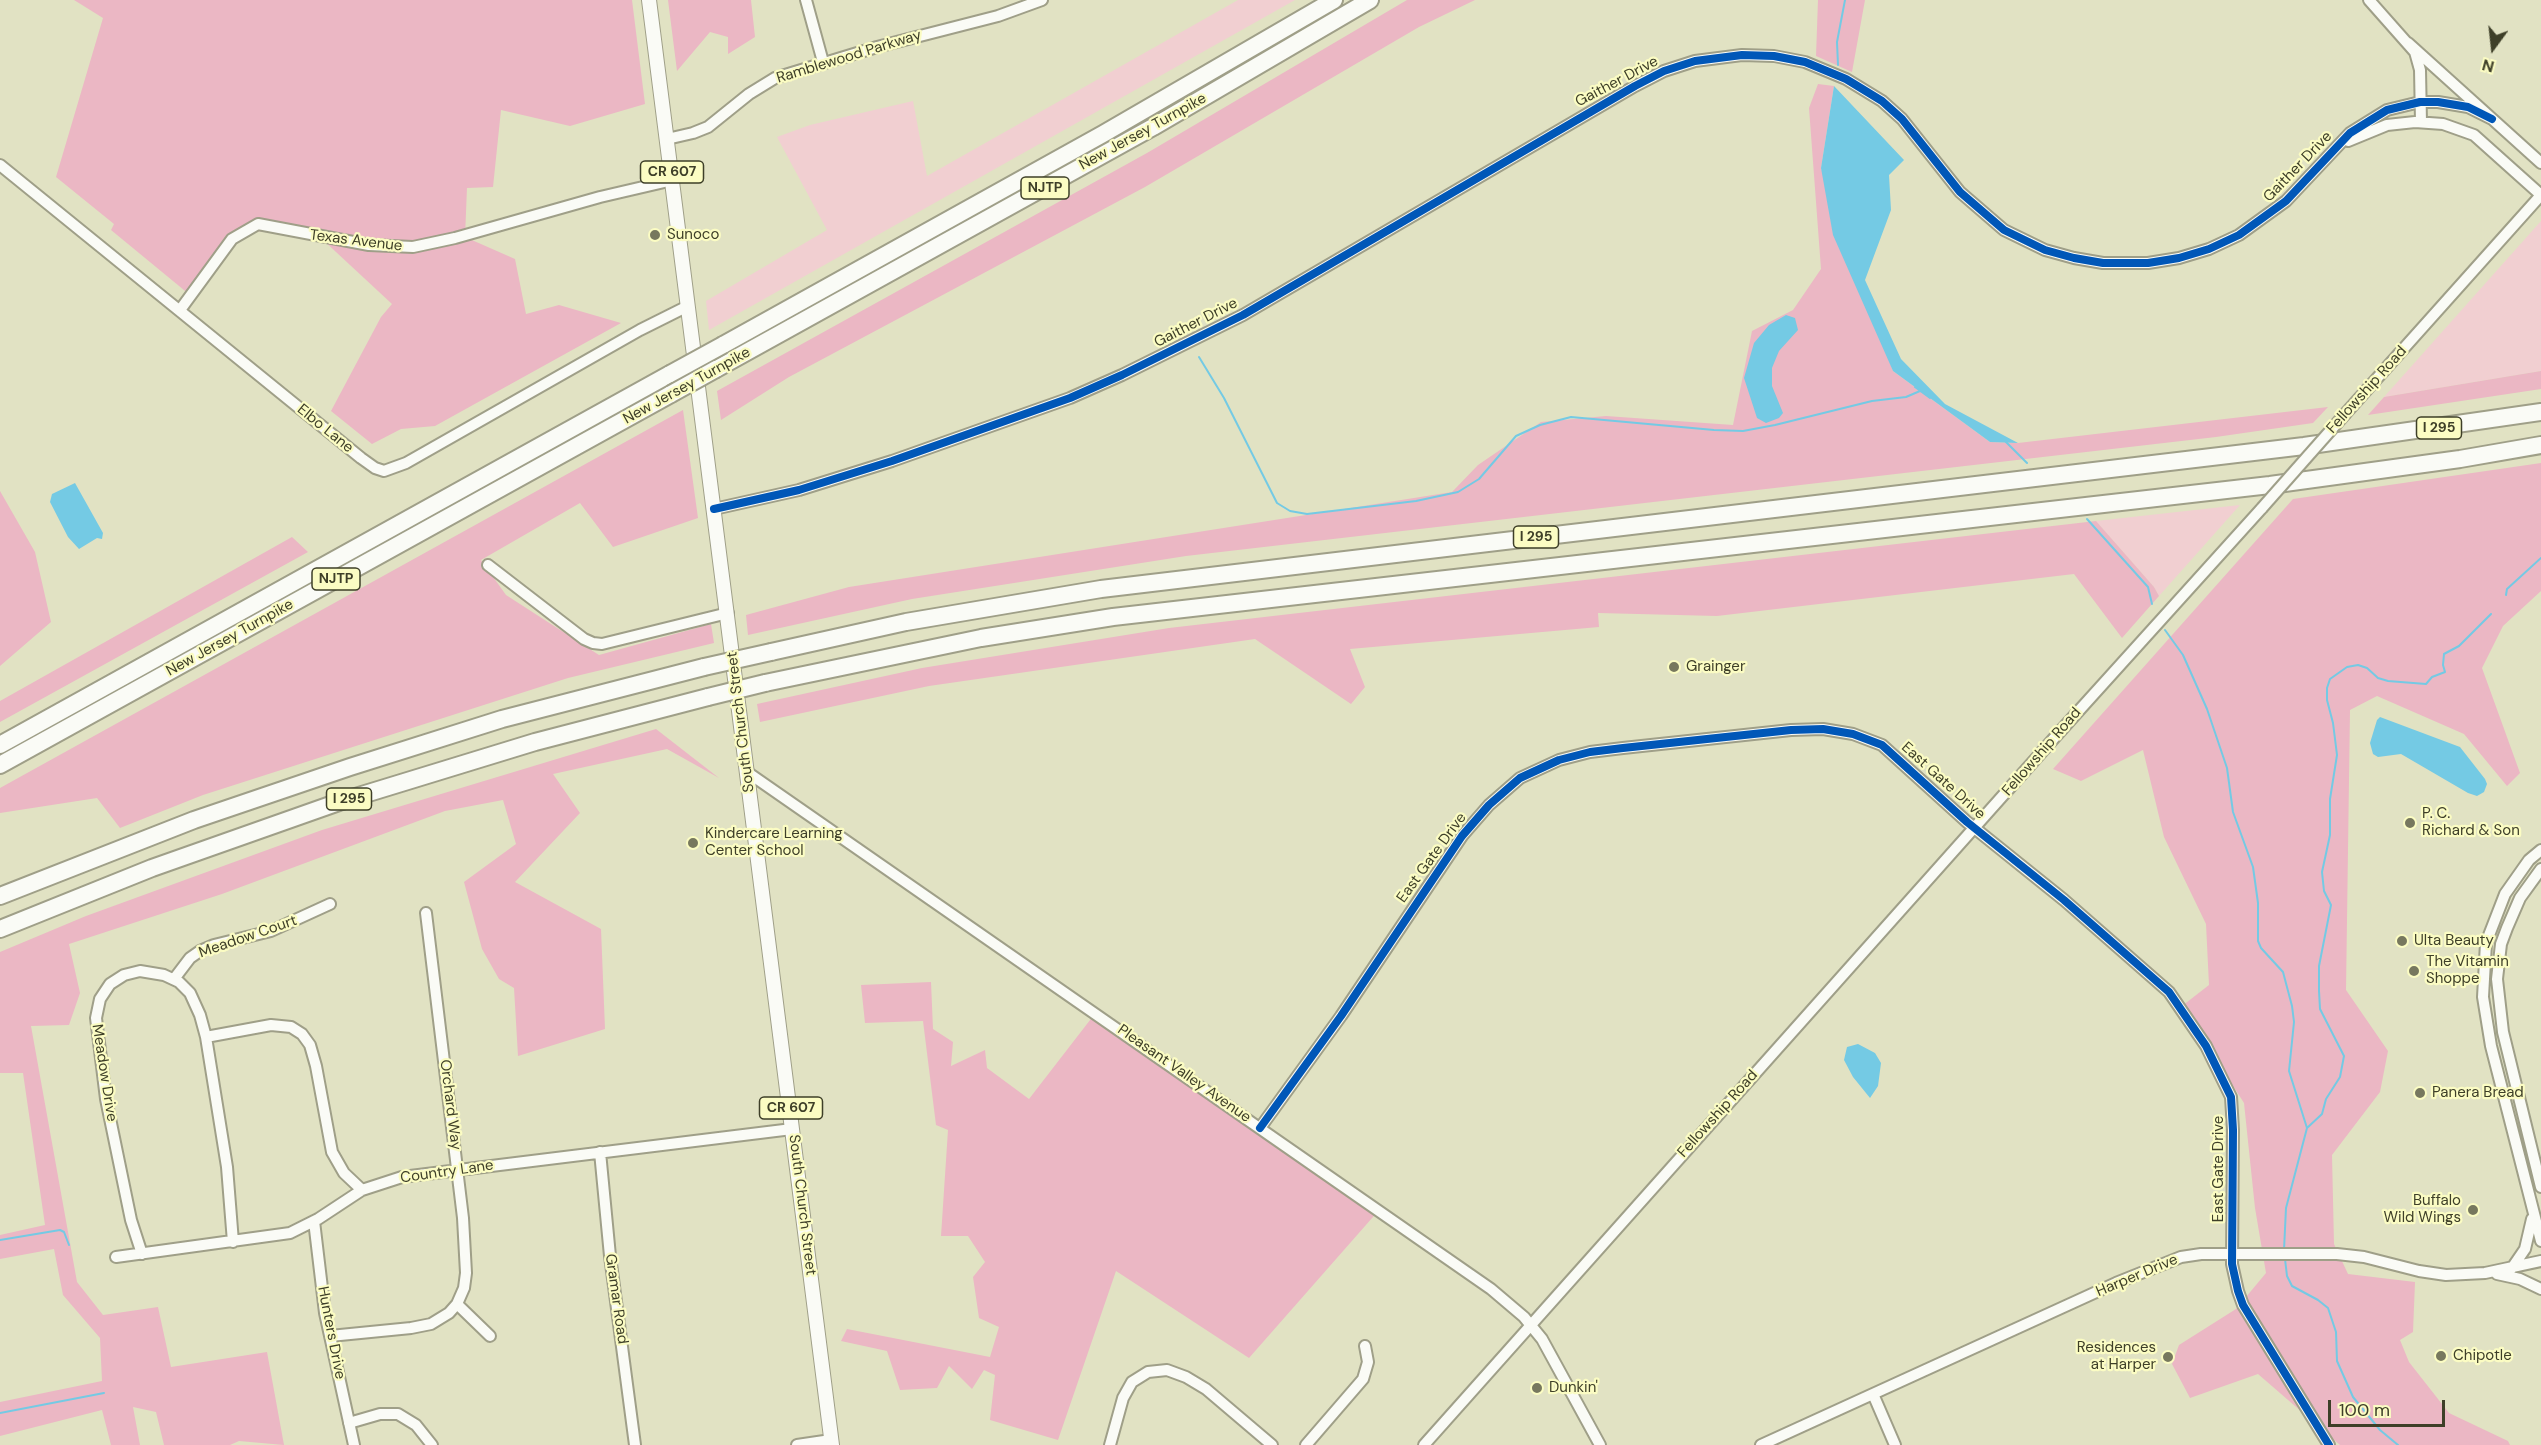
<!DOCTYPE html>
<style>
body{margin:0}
#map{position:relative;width:2541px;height:1445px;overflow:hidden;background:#e1e2c3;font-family:"DM Sans",sans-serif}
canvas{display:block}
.north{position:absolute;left:2463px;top:18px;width:60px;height:60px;-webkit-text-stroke:4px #fbfcc3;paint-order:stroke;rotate:195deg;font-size:16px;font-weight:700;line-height:24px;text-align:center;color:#3e3f28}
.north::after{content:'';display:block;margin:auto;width:21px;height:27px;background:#3e3f28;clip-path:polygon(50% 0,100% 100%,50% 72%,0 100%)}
.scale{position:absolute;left:2328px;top:1400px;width:117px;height:27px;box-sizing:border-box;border:3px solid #3e3f28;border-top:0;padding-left:8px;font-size:18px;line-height:21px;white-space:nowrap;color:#3e3f28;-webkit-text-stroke:4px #fbfcc3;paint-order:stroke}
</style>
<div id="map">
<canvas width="2541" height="1445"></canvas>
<div class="north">N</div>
<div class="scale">100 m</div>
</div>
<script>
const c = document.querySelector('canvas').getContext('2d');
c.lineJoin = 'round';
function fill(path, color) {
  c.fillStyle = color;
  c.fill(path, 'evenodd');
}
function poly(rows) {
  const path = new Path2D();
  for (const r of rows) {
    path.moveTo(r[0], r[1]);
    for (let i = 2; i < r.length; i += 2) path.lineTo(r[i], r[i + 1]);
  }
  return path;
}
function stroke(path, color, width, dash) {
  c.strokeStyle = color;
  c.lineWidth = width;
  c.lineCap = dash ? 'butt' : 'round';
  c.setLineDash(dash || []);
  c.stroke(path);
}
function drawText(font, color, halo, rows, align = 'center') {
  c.font = font + ' "DM Sans",sans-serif';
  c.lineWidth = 4.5;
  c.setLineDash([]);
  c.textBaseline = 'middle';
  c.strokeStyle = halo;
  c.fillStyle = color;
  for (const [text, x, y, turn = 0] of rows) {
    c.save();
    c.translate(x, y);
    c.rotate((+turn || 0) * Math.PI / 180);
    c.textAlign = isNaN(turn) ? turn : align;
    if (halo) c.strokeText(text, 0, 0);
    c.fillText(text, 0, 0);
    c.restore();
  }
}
const green = poly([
 [1238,0,1295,0,709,330,706,301,827,230,777,137,810,125,913,101,927,176],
 [2541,221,2541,371,2384,397],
 [2240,505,2159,596,2154,587,2096,521]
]);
const forest = poly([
 [74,0,632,0,645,104,570,126,501,110,493,187,467,188,465,237,515,259,526,314,559,305,621,323,435,426,401,429,372,444,331,411,381,317,392,304,322,239,240,229,190,295,111,230,114,224,56,177,103,18],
 [668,0,751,0,755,37,728,54,728,37,710,32,677,71],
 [1407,0,1475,0,1419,27,1145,187,789,377,721,420,717,391,1147,153],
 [1818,0,1865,0,1852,72,1816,56],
 [1818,84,1834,86,1821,168,1893,371,1990,442,2018,443,2328,407,2313,423,2216,437,1186,556,912,599,748,635,746,615,849,587,1452,492,1478,465,1541,422,1606,416,1733,425,1752,331,1793,310,1821,269,1809,108],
 [2541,371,2541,389,2368,415,2384,397],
 [683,410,698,518,613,547,580,503,481,560,506,595,599,655,711,624,714,643,568,678,203,795,120,828,97,798,0,813,0,788],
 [2541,463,2541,591,2503,626,2482,668,2520,773,2507,786,2464,734,2377,696,2350,710,2346,990,2388,1051,2380,1092,2332,1155,2334,1244,2348,1274,2415,1282,2413,1332,2400,1340,2409,1362,2449,1413,2508,1441,2510,1445,2340,1445,2258,1374,2190,1398,2172,1364,2179,1345,2236,1309,2266,1273,2255,1208,2244,1103,2182,1006,2209,985,2206,924,2164,837,2143,750,2081,781,2053,769,2293,499],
 [0,491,35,552,51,622,0,666],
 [2096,521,2154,587,2159,596,2122,638,2074,574,1717,616,1598,613,1599,627,1350,649,1365,687,1351,704,1255,639,929,686,760,722,757,704,922,668,1169,628],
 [292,537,308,552,0,722,0,701],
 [656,729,719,778,667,749,553,774,580,813,515,882,601,929,605,1029,518,1056,514,988,499,979,482,949,464,882,516,844,503,800,445,811,222,894,69,944,80,993,69,1025,31,1026,77,1282,103,1315,158,1307,171,1367,267,1352,284,1445,239,1441,230,1445,164,1445,156,1412,133,1407,140,1445,111,1445,102,1410,0,1436,0,1402,102,1381,100,1338,63,1295,54,1249,0,1259,0,1235,45,1225,23,1073,0,1073,0,952,86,916,322,830],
 [931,982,933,1029,953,1042,951,1066,985,1050,987,1068,1029,1099,1097,1011,1380,1209,1249,1358,1116,1271,1058,1440,990,1420,995,1375,984,1370,972,1389,949,1366,937,1388,900,1390,887,1351,841,1341,847,1329,990,1357,999,1327,979,1318,973,1277,985,1262,968,1236,941,1236,948,1130,936,1125,923,1021,865,1023,861,985]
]);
const water = poly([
 [1834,86,1904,160,1889,175,1891,210,1865,280,1901,359,1945,404,2018,443,1990,442,1893,371,1833,235,1821,168],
 [1786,315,1795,318,1798,330,1779,351,1772,368,1772,386,1783,413,1779,418,1766,423,1757,418,1744,378,1754,343,1769,325],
 [75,483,103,533,102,539,97,538,79,549,68,537,50,502,52,494],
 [2380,717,2460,747,2485,779,2487,784,2484,792,2477,796,2468,793,2401,754,2378,757,2373,754,2370,743,2377,720],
 [1858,1044,1875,1053,1881,1063,1878,1086,1870,1098,1853,1077,1844,1060,1847,1047]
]);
const stream = poly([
 [1838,65,1837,42,1845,0],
 [1199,357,1224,398,1277,503,1290,511,1307,514,1416,501,1458,492,1479,479,1516,436,1540,425,1571,417,1714,430,1743,431,1775,425,1872,401,1906,397,1920,391],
 [1915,387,1930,398],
 [2005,441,2027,463],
 [2087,519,2148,587,2152,604],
 [2506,595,2507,589,2541,558],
 [2165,630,2183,655,2207,709,2227,768,2233,812,2253,867,2258,903,2258,941,2261,948,2283,972,2292,1006,2294,1022,2289,1071,2307,1128,2286,1208,2284,1250],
 [2307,1128,2322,1114,2326,1099,2340,1077,2344,1056,2320,1009,2319,991,2319,966,2331,905,2324,891,2322,872,2330,835,2330,799,2337,755,2333,723,2327,700,2327,688,2330,679,2347,667,2358,665,2367,668,2378,678,2388,681,2426,684,2432,677,2445,672,2443,665,2444,654,2459,646,2491,614],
 [0,1240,60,1230,64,1232,69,1245],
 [2285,1259,2287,1276,2292,1286,2318,1300,2328,1308,2336,1332,2337,1361,2353,1397,2380,1430,2398,1445],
 [0,1413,104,1393]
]);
const minor = poly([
 [806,0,823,62],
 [2369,0,2415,52,2420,70,2421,122],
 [2408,43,2541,163],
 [667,139,693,133,708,127,749,94,775,78,877,47,998,16,1042,0],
 [2348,141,2387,125,2415,122,2443,124,2474,135,2541,195],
 [0,165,361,458,375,468,384,471,406,463,640,330,688,306],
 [180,310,232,239,258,224,369,245,413,247,455,238,600,197,673,180],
 [2346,413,2541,195],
 [714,509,799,490,892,461,1070,398,1122,375,1243,315,1635,86,1664,71,1695,61,1742,55,1774,56,1805,62,1846,79,1882,101,1902,119,1960,192,2004,230,2045,250,2074,258,2103,263,2148,263,2179,258,2209,249,2239,235,2286,201,2350,133,2387,110,2420,102,2438,102,2468,107,2492,119],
 [488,565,584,639,593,643,602,644,728,613],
 [747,772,1491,1289,1524,1317,1542,1339,1600,1445],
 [2541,850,2529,860,2505,894,2486,943,2483,997,2491,1046,2541,1241],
 [2541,869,2520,898,2507,928,2501,944,2497,979,2503,1032,2541,1187],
 [174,979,190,958,200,951,214,945,271,931,330,904],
 [206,1037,271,1025,291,1027,302,1034,310,1045,316,1066,332,1152,344,1173,362,1190],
 [1260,1128,1341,1016,1462,836,1489,805,1520,778,1559,760,1590,752,1623,748,1791,730,1823,729,1853,734,1882,745,1967,822,2064,900,2169,992,2206,1046,2231,1097,2233,1130,2232,1264,2238,1291,2243,1305,2329,1445],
 [600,1152,610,1256,635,1445],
 [314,1221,325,1313,354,1445],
 [142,1254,131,1220,106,1099,96,1018,100,999,110,984,124,975,140,971,164,975,179,982,190,993,200,1015,206,1037,227,1167,233,1242],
 [116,1257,290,1233,318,1219,362,1190,402,1177,792,1129],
 [2512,1268,2525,1249,2532,1219],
 [2497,1274,2520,1279,2541,1289],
 [457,1304,490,1336],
 [330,1336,411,1328,431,1324,449,1313,457,1304,464,1288,466,1273,463,1218,426,913],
 [1873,1394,1895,1445],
 [349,1423,380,1414,398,1414,416,1425,432,1445],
 [797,1445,831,1440],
 [1110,1445,1123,1398,1132,1382,1148,1372,1167,1370,1186,1377,1206,1389,1272,1445],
 [1306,1445,1363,1379,1368,1362,1365,1346],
 [1424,1445,2056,736,2262,508],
 [1761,1445,2116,1283,2181,1257,2201,1254,2337,1254,2364,1257,2419,1271,2446,1275,2485,1273,2541,1261]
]);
const major = poly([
 [649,0,832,1445]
]);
const highway = poly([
 [723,345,1103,134,1334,0],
 [716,369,1153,127,1370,0],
 [771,652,906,622,1101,589,2304,446,2541,412],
 [765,683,981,638,1113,617,2270,485,2460,459,2541,445],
 [0,745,670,374],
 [0,765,671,394],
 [0,896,194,820,350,767,502,719,704,667],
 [0,929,152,868,339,802,535,742,708,697]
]);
const minorBridge = poly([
 [2262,508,2346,413]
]);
const highwayBridge = poly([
 [670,374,723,345],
 [671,394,716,369],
 [704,667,771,652],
 [708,697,765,683]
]);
const cycleway = poly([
 [714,509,799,490,892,461,1070,398,1122,375,1243,315,1635,86,1664,71,1695,61,1742,55,1774,56,1805,62,1846,79,1882,101,1902,119,1960,192,2004,230,2045,250,2074,258,2103,263,2148,263,2179,258,2209,249,2239,235,2286,201,2350,133,2387,110,2420,102,2438,102,2468,107,2492,119],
 [1260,1128,1341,1016,1462,836,1489,805,1520,778,1559,760,1590,752,1623,748,1791,730,1823,729,1853,734,1882,745,1967,822,2064,900,2169,992,2206,1046,2231,1097,2233,1130,2232,1264,2238,1291,2243,1305,2329,1445]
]);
const markers = [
 [655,235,6,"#77785e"],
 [1674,667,6,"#77785e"],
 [2410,823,6,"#77785e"],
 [693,843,6,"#77785e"],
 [2402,941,6,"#77785e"],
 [2414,971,6,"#77785e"],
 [2420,1093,6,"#77785e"],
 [2473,1210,6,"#77785e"],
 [2441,1356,6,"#77785e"],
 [2168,1357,6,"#77785e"],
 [1537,1388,6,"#77785e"]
];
const shields = [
 [672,172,63],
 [1045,188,48],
 [2439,428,45],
 [1536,537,45],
 [336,579,48],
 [349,799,45],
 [791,1108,63]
];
const shieldNames = [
 ["CR 607",672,172],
 ["NJTP",1045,188],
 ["I 295",2439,428],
 ["I 295",1536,537],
 ["NJTP",336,579],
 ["I 295",349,799],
 ["CR 607",791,1108]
];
const streetNames = [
 ["Ramblewood Parkway",849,57,-17],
 ["Gaither Drive",1617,82,-28],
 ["New Jersey Turnpike",1143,132,-29],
 ["Gaither Drive",2298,167,-46],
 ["Texas Avenue",356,241,7],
 ["Gaither Drive",1196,323,-27],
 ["New Jersey Turnpike",687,386,-29],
 ["Fellowship Road",2367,390,-48],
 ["Elbo Lane",325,429,39],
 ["New Jersey Turnpike",230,638,-29],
 ["South Church Street",741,722,-97],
 ["Fellowship Road",2042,752,-49],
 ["East Gate Drive",1943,781,42],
 ["East Gate Drive",1432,858,-54],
 ["Meadow Court",248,937,-19],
 ["Meadow Drive",104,1073,81],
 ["Pleasant Valley Avenue",1184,1074,35],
 ["Orchard Way",450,1105,83],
 ["Fellowship Road",1718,1114,-48],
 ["East Gate Drive",2219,1169,-90],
 ["Country Lane",447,1172,-8],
 ["South Church Street",802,1205,83],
 ["Harper Drive",2137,1276,-23],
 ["Gramar Road",616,1299,82],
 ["Hunters Drive",331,1333,79]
];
const poiNames = [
 ["Sunoco",667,235],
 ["Grainger",1686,667],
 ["P. C.",2422,814],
 ["Richard & Son",2422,831],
 ["Kindercare Learning",705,834],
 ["Center School",705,851],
 ["Ulta Beauty",2414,941],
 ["The Vitamin",2426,962],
 ["Shoppe",2426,979],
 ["Panera Bread",2432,1093],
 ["Buffalo",2461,1201,"right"],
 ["Wild Wings",2461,1218,"right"],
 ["Residences",2156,1348,"right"],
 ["at Harper",2156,1365,"right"],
 ["Chipotle",2453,1356],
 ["Dunkin'",1549,1388]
];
fill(green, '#f1cfd1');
fill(forest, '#ebb7c4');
fill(water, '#74cae4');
stroke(stream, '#74cae4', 2);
stroke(minor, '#9f9f88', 14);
stroke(major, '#9f9f88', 16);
stroke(highway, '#9f9f88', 20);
stroke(minor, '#fafbf6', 10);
stroke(major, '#fafbf6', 14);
stroke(highway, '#fafbf6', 16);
stroke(minorBridge, '#9f9f88', 14, []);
stroke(highwayBridge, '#9f9f88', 20, []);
stroke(minorBridge, '#fafbf6', 10);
stroke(highwayBridge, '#fafbf6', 16);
stroke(cycleway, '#0057b8', 8);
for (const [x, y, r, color] of markers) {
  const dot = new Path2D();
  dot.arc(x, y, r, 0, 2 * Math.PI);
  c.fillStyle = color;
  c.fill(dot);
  stroke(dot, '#fbfcc3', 2);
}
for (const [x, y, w] of shields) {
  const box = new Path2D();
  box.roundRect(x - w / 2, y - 11, w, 22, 4.5);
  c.fillStyle = '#fbfcc3';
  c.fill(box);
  stroke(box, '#3e3f28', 1.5);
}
drawText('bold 14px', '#3e3f28', null, shieldNames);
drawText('15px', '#3e3f28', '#fbfcc3', streetNames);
drawText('15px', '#3e3f28', '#fbfcc3', poiNames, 'left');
</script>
